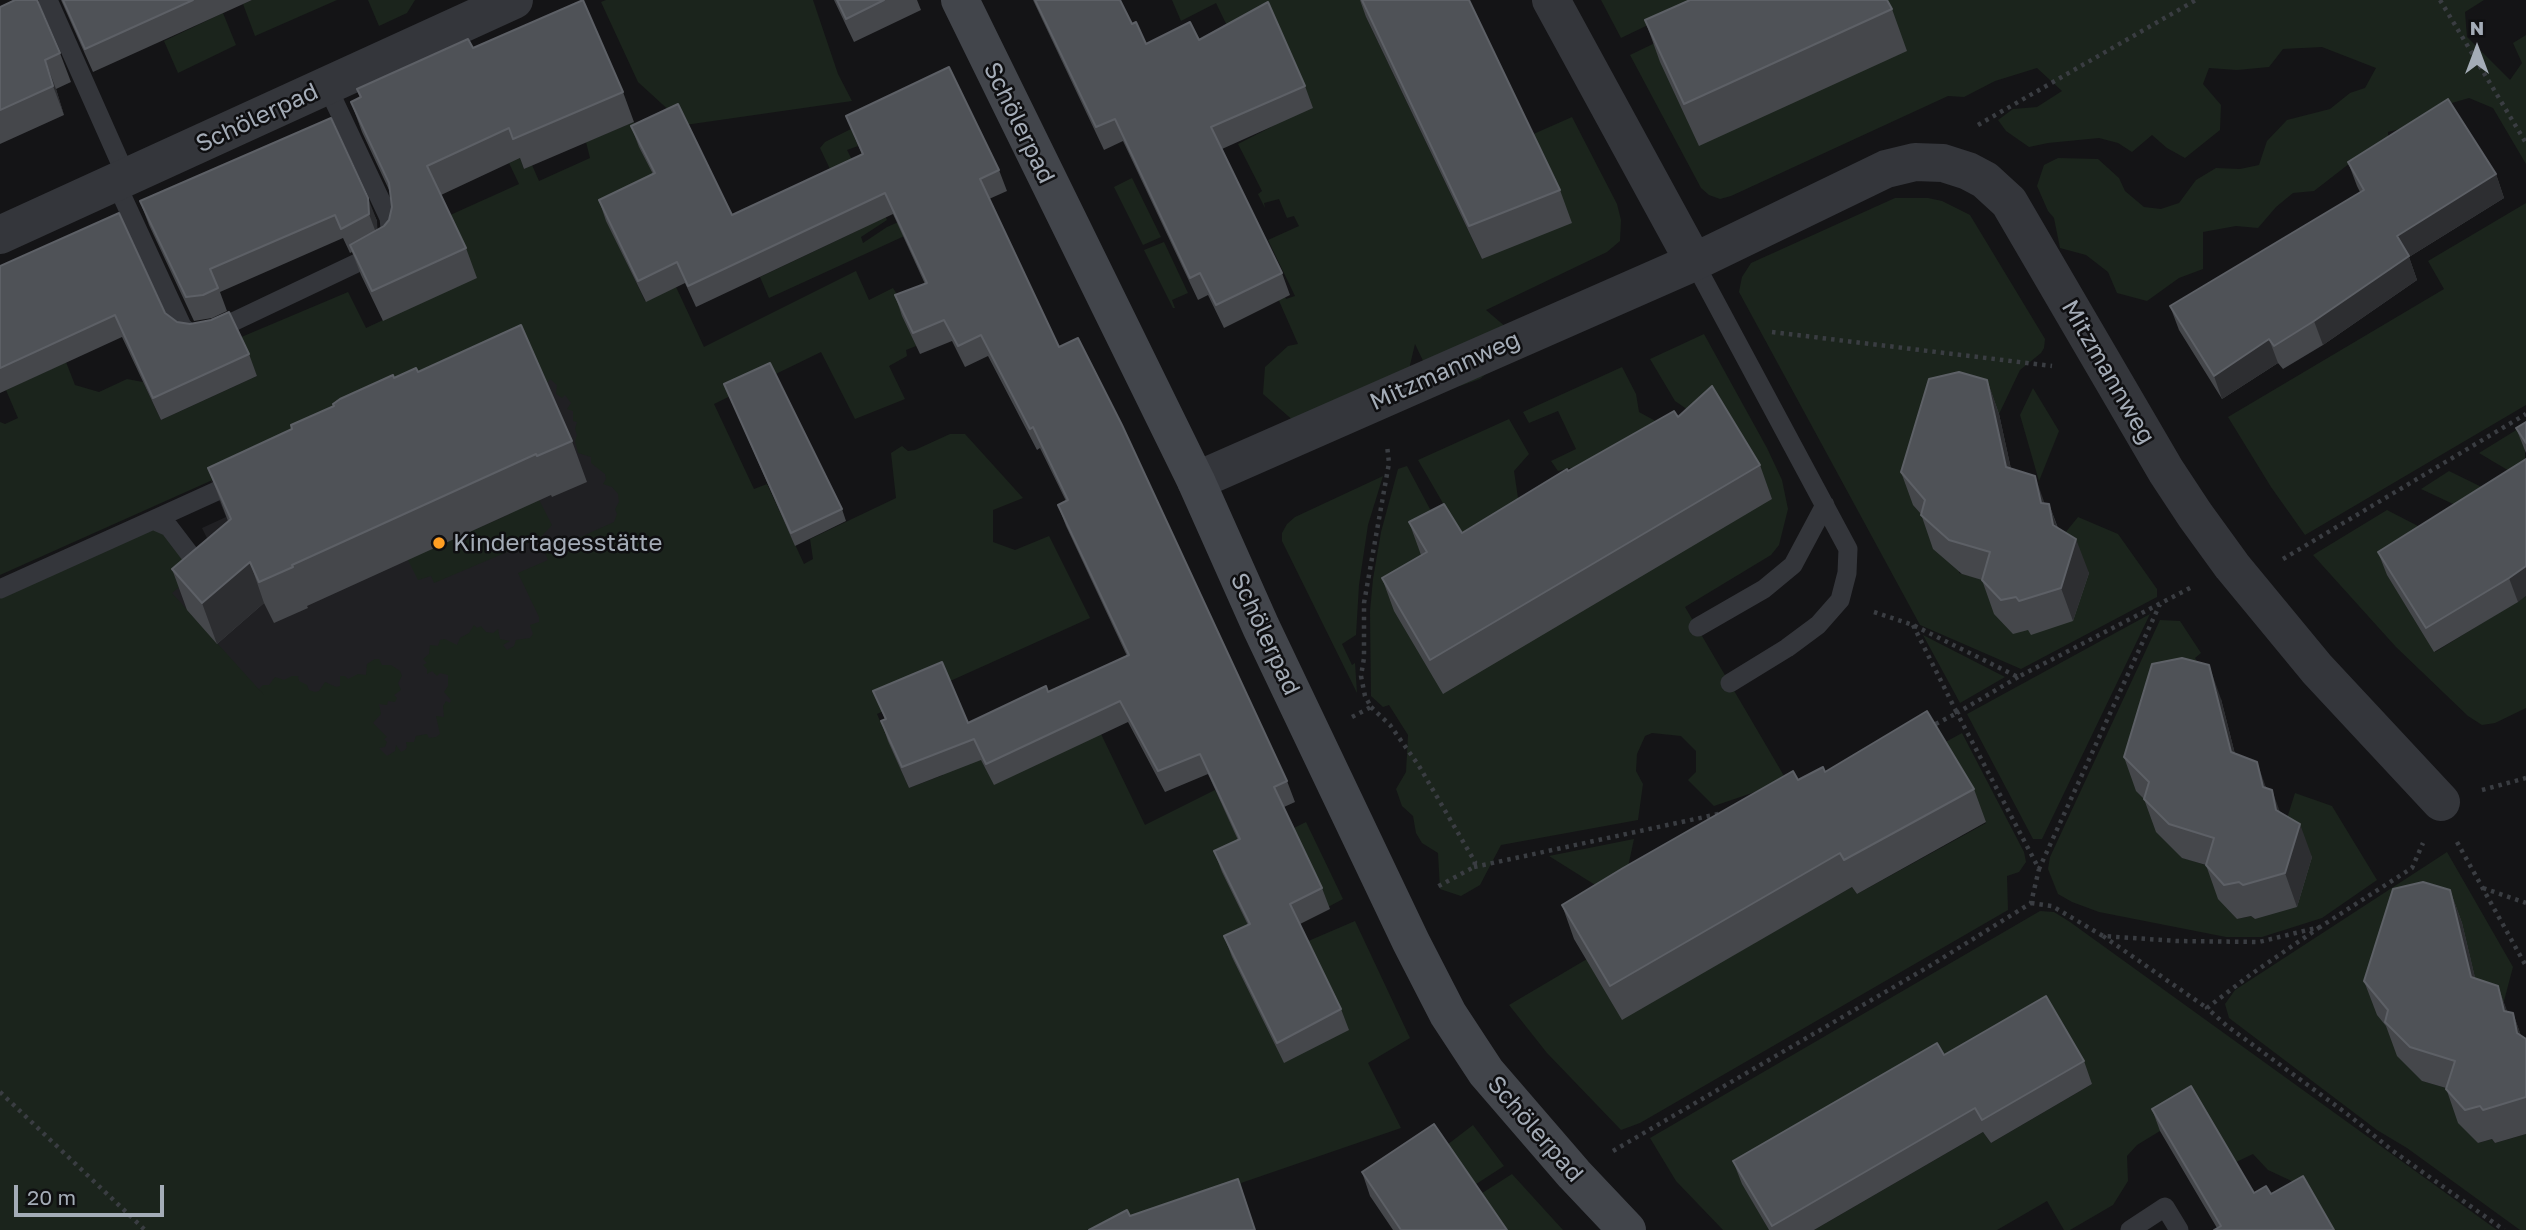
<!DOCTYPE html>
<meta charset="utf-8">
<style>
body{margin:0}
#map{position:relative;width:2526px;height:1230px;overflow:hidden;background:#141416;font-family:"Golos Text",sans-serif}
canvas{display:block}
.north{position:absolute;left:2442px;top:14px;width:70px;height:70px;-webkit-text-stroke:5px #0f0f11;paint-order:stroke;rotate:0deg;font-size:19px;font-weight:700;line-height:28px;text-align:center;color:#a4acb7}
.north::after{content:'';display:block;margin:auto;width:24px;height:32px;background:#a4acb7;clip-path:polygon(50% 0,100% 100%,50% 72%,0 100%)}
.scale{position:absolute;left:14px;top:1185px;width:150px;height:32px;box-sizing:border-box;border:4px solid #a4acb7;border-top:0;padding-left:9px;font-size:21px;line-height:24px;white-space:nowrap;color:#a4acb7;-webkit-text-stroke:5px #0f0f11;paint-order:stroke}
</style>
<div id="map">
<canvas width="2526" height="1230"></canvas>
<div class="north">N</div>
<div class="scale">20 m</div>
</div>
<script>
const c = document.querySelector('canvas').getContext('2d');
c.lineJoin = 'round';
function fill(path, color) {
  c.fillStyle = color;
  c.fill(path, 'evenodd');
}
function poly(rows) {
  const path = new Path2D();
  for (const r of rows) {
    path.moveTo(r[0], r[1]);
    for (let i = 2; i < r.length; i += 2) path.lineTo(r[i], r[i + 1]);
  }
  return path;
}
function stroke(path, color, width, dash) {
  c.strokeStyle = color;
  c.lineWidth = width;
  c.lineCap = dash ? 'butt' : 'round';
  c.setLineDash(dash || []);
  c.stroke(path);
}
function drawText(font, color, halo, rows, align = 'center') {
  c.font = font + ' "Golos Text",sans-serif';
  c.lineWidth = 5;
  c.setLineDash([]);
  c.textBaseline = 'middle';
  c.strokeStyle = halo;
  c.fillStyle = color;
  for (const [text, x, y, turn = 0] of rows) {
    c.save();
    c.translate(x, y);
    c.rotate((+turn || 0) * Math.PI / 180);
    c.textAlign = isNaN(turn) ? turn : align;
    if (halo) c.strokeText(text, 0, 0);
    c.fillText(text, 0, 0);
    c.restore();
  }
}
const built = poly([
 [546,245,709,642,382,827,171,593,216,556,202,528,226,517,211,481,349,419,319,350]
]);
const green = poly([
 [252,0,337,0,255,36,243,4],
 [368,0,415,0,407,13,379,26],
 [606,0,813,0,838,74,852,101,685,125,638,82,601,2],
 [1172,0,1397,0,1366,17,1482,259,1529,136,1572,117,1617,204,1621,220,1620,241,1607,252,1486,310,1507,328,1492,369,1480,379,1460,386,1447,386,1427,369,1415,344,1410,365,1414,396,1296,423,1263,394,1265,367,1288,346,1298,344,1269,278,1275,277,1286,299,1295,296,1268,240,1299,226,1294,216,1287,218,1279,199,1264,203,1265,208,1258,194,1262,191,1238,144,1275,125,1216,3,1181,21],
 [1601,0,1700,0,1621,38],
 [1816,0,2484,0,2465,12,2467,37,2510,80,2522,63,2513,43,2526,35,2526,164,2493,108,2469,98,2445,105,2408,127,2388,132,2388,148,2354,160,2314,191,2293,193,2276,207,2258,228,2236,226,2203,232,2203,269,2179,278,2147,301,2117,293,2108,272,2086,255,2060,248,2054,218,2048,211,2037,186,2044,165,2058,158,2098,159,2119,178,2125,191,2144,207,2161,209,2179,203,2196,180,2216,168,2240,169,2259,165,2267,141,2287,120,2330,109,2350,93,2365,88,2376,68,2322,47,2283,49,2269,67,2237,70,2209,68,2203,84,2221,105,2220,130,2185,158,2167,148,2152,135,2132,152,2118,143,2099,138,2048,143,2029,147,2006,131,1998,120,2013,109,2037,107,2062,91,2037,68,1995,81,1964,97,1948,96,1731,196,1720,199,1709,195,1701,188,1630,55,1682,30],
 [223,13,236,45,178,73,164,41],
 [634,122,645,144,662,193,607,221,645,301,676,287,704,347,856,271,869,300,893,288,909,314,916,346,906,350,907,356,889,366,905,399,855,419,821,352,714,404,754,489,767,484,804,564,813,559,810,539,896,498,891,453,902,446,908,451,915,450,950,434,965,434,1023,498,993,510,993,542,1015,550,1049,536,1090,618,877,714,909,788,943,775,937,761,1101,734,1145,825,1215,790,1248,859,1306,942,1355,921,1410,1038,1368,1063,1401,1128,1241,1183,1242,1191,1117,1230,0,1230,0,589,153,520,201,569,172,593,264,695,259,689,263,685,269,685,275,677,284,680,292,676,298,676,299,681,307,685,309,690,315,692,319,691,325,682,336,687,340,686,340,676,345,676,348,679,358,674,366,675,367,664,375,659,379,659,382,665,391,665,400,671,402,676,398,683,401,690,394,695,397,698,395,702,388,701,387,705,379,704,381,714,373,723,387,737,384,739,387,742,385,747,379,748,387,756,395,751,396,745,401,752,405,750,407,747,406,742,414,742,416,736,427,734,429,738,436,737,440,734,436,716,444,717,443,706,446,701,450,703,451,700,444,692,448,686,448,675,440,673,437,676,432,671,427,674,427,669,423,665,427,663,423,659,429,654,430,645,438,646,440,640,445,639,457,645,460,638,469,633,474,625,477,628,481,626,486,632,493,633,498,629,500,639,510,641,503,645,507,650,514,646,516,640,530,638,533,634,530,625,539,622,539,617,518,573,548,560,545,553,614,522,617,514,615,509,619,502,618,494,612,487,603,484,606,479,605,474,591,463,591,457,578,453,575,441,577,435,575,429,577,422,573,421,573,411,567,409,571,403,565,395,562,398,556,394,557,385,550,379,547,383,541,379,349,419,0,575,0,422,5,424,18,418,6,390,66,362,75,385,99,392,127,379,143,382,161,420,257,376,239,338,348,292,366,328,476,277,448,216,519,184,509,163,520,158,524,169,532,165,539,181,590,158,586,142],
 [851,129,858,146,847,150,860,176,867,175,887,220,861,237,863,243,887,227,903,220,911,233,769,298,760,277,859,230,820,148,825,142],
 [1132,178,1161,237,1143,245,1114,187],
 [1895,198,1928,198,1942,201,1970,215,2045,339,2044,348,2041,353,2020,370,1999,414,1959,573,2003,585,2061,538,2078,517,2118,534,2157,589,2157,597,2021,669,1920,625,1739,292,1742,277,1751,263],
 [2526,203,2526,405,2305,535,2271,487,2228,417,2444,289,2428,261],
 [1164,242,1188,293,1172,300,1175,308,1173,308,1144,250],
 [1704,334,1767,448,1782,480,1788,509,1779,545,1771,555,1685,607,1787,781,1714,806,1688,780,1696,772,1696,751,1681,736,1652,733,1645,736,1637,754,1636,771,1643,784,1638,820,1501,845,1480,885,1461,896,1440,889,1438,853,1422,843,1416,833,1413,816,1402,806,1396,789,1406,772,1408,735,1389,705,1383,707,1371,696,1370,611,1373,579,1381,532,1398,469,1407,466,1447,541,1470,550,1418,460,1509,419,1529,454,1514,471,1518,498,1539,497,1628,454,1558,471,1551,461,1576,449,1558,411,1529,423,1523,412,1622,367,1636,394,1639,412,1661,424,1686,444,1691,412,1675,401,1650,359],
 [2033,388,2059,431,2039,481,2020,415],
 [2526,424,2525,452,2526,481,2479,453],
 [2449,471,2508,500,2481,517,2421,489],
 [1383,476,1368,525,1359,585,1356,635,1342,644,1352,665,1355,663,1357,693,1282,541,1282,533,1287,524,1295,517],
 [535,492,552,525,540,538,434,583,431,576,418,580,404,552,454,539,508,515],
 [2387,510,2445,540,2435,652,2526,596,2526,708,2495,723,2482,725,2468,716,2396,647,2313,555],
 [2150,614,2042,839,2033,839,1967,714],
 [2160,620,2180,621,2201,653,2195,658,2221,699,2191,691,2148,803,2181,857,2226,872,2237,919,2251,916,2255,919,2295,793,2332,806,2377,880,2322,918,2262,937,2226,937,2099,912,2072,902,2058,894,2048,869,2050,857],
 [1923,635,2005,677,1960,703],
 [1962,733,2024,852,2026,862,2019,872,2007,876,2008,910,1640,1123,1621,1130,1547,1053,1509,1005,1587,959,1728,958,1852,887,1857,894,1986,823,1940,745],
 [1306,822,1343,899,1328,907,1292,829],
 [1634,839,1625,881,1600,888,1549,856],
 [2447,852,2513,967,2500,1016,2426,1068,2422,1081,2467,1094,2478,1143,2492,1139,2495,1143,2526,1134,2526,1230,2520,1230,2407,1148,2377,1130,2229,1018,2225,1004,2235,990],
 [2040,911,2054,912,2070,922,2497,1230,2329,1230,2298,1184,2268,1170,2253,1154,2232,1164,2160,1131,2137,1145,2127,1156,2128,1181,2113,1205,2070,1230,2064,1230,2047,1201,1997,1230,1814,1230,1983,1132,1991,1143,2092,1084,1743,1184,1769,1230,1723,1230,1676,1181,1650,1138],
 [1473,1125,1504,1166,1470,1188,1443,1148],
 [1512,1174,1563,1230,1499,1230,1476,1197]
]);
const path = poly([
 [2440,0,2526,143],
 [1978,125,2196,0],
 [1772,332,2052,366],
 [2283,559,2526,414],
 [1874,612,1913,625,2018,677,2192,587],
 [1913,625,1957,713,1930,727],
 [2018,677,1957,713,2039,869,2160,604],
 [1371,707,1390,725,1419,766,1475,862,1474,867,1435,888],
 [1352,717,1371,707,1365,696,1361,676,1364,658,1364,603,1389,463,1387,445],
 [2482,790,2526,778],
 [2457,842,2526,966],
 [1474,867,1723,813],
 [2483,888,2526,903],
 [2031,903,2052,906,2103,936,2177,941,2259,942,2320,927,2412,868,2423,843],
 [2320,927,2250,975,2207,1008,2227,1026,2346,1113,2393,1151,2504,1230],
 [2103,936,2207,1008],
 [0,1092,145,1230],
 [1613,1151,1928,967,2031,903,2039,869]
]);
const lane = poly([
 [48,0,127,178],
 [116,183,182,326,188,332,196,334,216,330,378,253,388,246,391,238,389,218,327,86],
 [1694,262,1848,549,1847,573,1840,600,1818,625,1787,648,1730,683],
 [153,520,241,480],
 [0,589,153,520,169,527,201,569],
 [1698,627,1764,589,1793,565,1825,505],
 [2130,1230,2165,1207,2179,1230]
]);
const street = poly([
 [1551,0,1694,262],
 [0,235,514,0],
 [1196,481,1694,262,1886,169,1915,162,1943,163,1968,171,1985,180,2009,202,2166,471,2195,515,2232,566,2317,669,2441,802]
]);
const secondary = poly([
 [960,0,1196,481,1261,627,1411,942,1448,1014,1486,1072,1574,1174,1627,1230]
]);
const wall = poly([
 [61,0,252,0,93,72],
 [834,0,917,0,921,10,854,42],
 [1033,0,1120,0,1132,24,1146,44,1199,40,1305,86,1313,108,1222,149,1282,273,1290,295,1224,328,1208,295,1198,300,1123,141,1104,150],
 [1360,0,1469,0,1560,190,1572,223,1482,259,1366,17],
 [0,7,60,53,71,82,56,89,64,115,0,144],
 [1892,9,1907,51,1699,146,1660,62,1645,20],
 [473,48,623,92,634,122,524,169,520,158,441,195,466,248,477,278,383,321,361,275,352,252,350,253,343,238,220,292,227,311,212,318,194,321,149,225,140,201,331,118,377,221,377,230,384,226,389,220,392,207,390,192,362,132,351,102,360,98,357,89],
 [846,116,999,170,1007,191,989,199,1059,347,1287,781,1295,802,1284,807,1322,888,1330,909,1300,924,1341,1009,1349,1030,1284,1063,1232,957,1224,936,1248,925,1222,872,1214,851,1238,840,1208,774,1165,792,1128,722,994,785,981,760,909,788,888,741,881,721,885,719,873,691,968,723,1048,692,1127,656,1066,526,1058,505,1066,501,1040,448,1037,450,988,356,965,367,952,341,920,354,902,316,895,295,925,284,893,214,696,307,685,283,646,302,606,221,599,200,653,174,639,147,631,126,732,215,862,154],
 [2348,162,2496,174,2504,198,2409,257,2417,280,2323,345,2283,369,2278,363,2222,399,2179,330,2170,306,2360,192,2357,186],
 [0,266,165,313,177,322,249,354,257,376,161,420,122,337,0,393],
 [418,372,572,441,587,482,552,497,551,495,307,606,308,608,274,623,264,603,217,644,187,610,172,569,228,521,208,468,292,429,333,406,394,378],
 [1987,380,1999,414,2011,469,2045,504,2049,504,2058,528,2089,573,2073,621,2031,635,2028,630,2013,634,1994,614,1982,580,1962,574,1933,549,1921,514,1913,505,1901,472],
 [724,384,842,509,846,521,795,546],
 [1678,417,1760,465,1772,499,1443,694,1394,611,1382,578,1421,555,1409,522,1462,533,1568,471],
 [2526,422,2526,453,2516,428],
 [2526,459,2518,602,2434,652,2387,575,2378,552],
 [2221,699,2235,754,2267,788,2280,813,2312,857,2297,907,2255,919,2251,916,2237,919,2218,899,2206,865,2182,858,2156,832,2144,799,2136,791,2124,757],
 [1825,772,1974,789,1986,822,1857,894,1852,887,1622,1020,1574,939,1562,905,1798,780],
 [2450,890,2462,923,2475,978,2498,986,2507,1012,2513,1013,2521,1036,2526,1039,2526,1134,2495,1143,2492,1139,2478,1143,2458,1123,2446,1088,2422,1081,2397,1056,2386,1026,2377,1015,2364,981],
 [1944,1055,2084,1061,2092,1084,1991,1143,1983,1132,1814,1230,1769,1230,1742,1184,1733,1161],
 [2152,1109,2254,1193,2271,1194,2217,1228,2160,1131],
 [1362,1172,1507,1230,1393,1230,1370,1196]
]);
const shadedWall = poly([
 [45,60,56,89,64,115,53,86],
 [2496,174,2504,198,2409,257,2417,280,2323,345,2314,321,2397,236],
 [368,198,377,221,378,238,369,214],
 [2269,339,2278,363,2222,399,2214,376],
 [1987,380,1999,414,2018,501,2006,467],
 [2035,476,2047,510,2041,503],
 [2049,504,2061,538,2053,525],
 [2076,539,2089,573,2073,621,2061,588],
 [250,562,264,603,217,644,202,603],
 [2526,566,2526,596,2518,602,2509,578],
 [2209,665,2221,699,2243,786,2231,752],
 [2257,762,2269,796,2263,787],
 [2272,790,2284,823,2276,810],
 [2300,824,2312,857,2297,907,2285,873],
 [2450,890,2462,923,2483,1011,2471,977],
 [2498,986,2510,1019,2504,1011],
 [2513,1013,2525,1047,2517,1033]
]);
const building = poly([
 [15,0,37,0,60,53,45,60,53,86,0,110,0,7,15,0],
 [63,0,193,0,85,49,63,0],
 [583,0,623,92,513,139,509,128,427,166,466,248,372,291,350,245,384,226,389,220,392,207,389,183,351,102,361,97,357,89,468,39,473,48,583,0],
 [837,0,884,0,846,19,837,0],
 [1035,0,1120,0,1132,24,1136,22,1146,44,1190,22,1199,40,1268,2,1305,86,1211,127,1282,273,1216,305,1200,273,1190,278,1115,119,1096,127,1035,0],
 [1362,0,1469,0,1560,190,1469,226,1362,0],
 [1690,0,1887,0,1892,9,1684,104,1645,20,1690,0],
 [949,67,999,170,980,179,1059,347,1078,338,1122,425,1287,781,1274,787,1322,888,1290,904,1341,1009,1277,1043,1224,936,1250,924,1214,851,1240,839,1200,754,1158,771,1120,701,986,764,974,739,902,767,881,721,886,719,873,691,942,662,968,723,1046,686,1048,692,1129,655,1058,505,1068,500,1033,427,1030,429,981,335,958,346,944,320,913,333,895,295,927,283,885,193,688,286,677,262,638,281,599,200,655,173,631,126,678,104,732,215,863,154,846,116,949,67],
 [2448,99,2496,174,2397,236,2409,256,2314,321,2274,346,2269,339,2214,376,2170,306,2364,190,2348,162,2448,99],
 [331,118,368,198,369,214,341,229,335,215,210,269,218,288,203,295,186,297,140,201,331,118],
 [119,213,165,313,177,322,190,324,211,320,229,312,249,354,153,398,115,315,0,368,0,266,119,213],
 [521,325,572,441,537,456,536,454,292,565,293,567,259,582,250,562,202,603,172,569,231,519,208,468,292,429,291,425,334,406,333,404,340,399,393,375,394,378,416,368,418,372,521,325],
 [770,363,842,509,791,533,724,384,770,363],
 [1959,372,1987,380,2006,467,2035,476,2041,503,2049,504,2053,525,2076,539,2061,588,2019,601,2016,597,2001,600,1982,580,1990,552,1949,540,1921,515,1925,500,1901,472,1929,379,1959,372],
 [1712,386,1760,465,1430,660,1382,578,1427,552,1409,522,1444,504,1462,533,1567,469,1568,471,1674,411,1678,417,1712,386],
 [2526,422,2526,443,2516,428,2526,422],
 [2526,459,2526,566,2509,578,2426,628,2378,552,2526,459],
 [2182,658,2209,665,2231,752,2257,762,2263,787,2272,790,2276,810,2300,824,2285,873,2243,885,2239,882,2224,885,2206,865,2214,838,2169,824,2144,799,2149,782,2124,757,2152,664,2182,658],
 [1927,711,1974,789,1844,860,1840,853,1610,986,1562,905,1623,868,1793,771,1798,780,1823,767,1825,772,1927,711],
 [2423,882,2450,890,2471,977,2498,986,2504,1011,2513,1013,2517,1033,2526,1039,2526,1097,2483,1110,2480,1106,2465,1110,2446,1089,2455,1061,2410,1047,2385,1022,2388,1010,2364,981,2393,889,2423,882],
 [2046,996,2084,1061,1982,1120,1975,1108,1772,1226,1733,1161,1937,1043,1944,1055,2046,996],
 [2191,1086,2254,1193,2266,1186,2271,1194,2303,1176,2334,1230,2214,1230,2221,1226,2152,1109,2191,1086],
 [1434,1124,1507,1230,1401,1230,1362,1172,1434,1124],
 [1238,1179,1255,1230,1089,1230,1127,1210,1130,1216,1238,1179]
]);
const markers = [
 [439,543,7,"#ff9e22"]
];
const streetNames = [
 ["Schölerpad",257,118,-25],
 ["Schölerpad",1019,123,64],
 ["Mitzmannweg",1445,371,-24],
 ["Mitzmannweg",2108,372,60],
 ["Schölerpad",1265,634,65],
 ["Schölerpad",1535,1129,49]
];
const poiNames = [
 ["Kindertagesstätte",453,543]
];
fill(built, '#202023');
fill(green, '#1b241c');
stroke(path, '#3a3d42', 4.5, [3.5, 5]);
stroke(lane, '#34363b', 19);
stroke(street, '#34363b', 38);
stroke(secondary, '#42454b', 38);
fill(wall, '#45474b');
fill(shadedWall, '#2d2e31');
fill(building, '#4f5257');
stroke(building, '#5d6066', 2);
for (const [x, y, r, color] of markers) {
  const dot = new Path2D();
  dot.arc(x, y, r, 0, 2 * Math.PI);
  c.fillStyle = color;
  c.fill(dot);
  stroke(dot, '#0f0f11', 2.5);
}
drawText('24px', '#a4acb7', '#0f0f11', streetNames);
drawText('24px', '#a4acb7', '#0f0f11', poiNames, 'left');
</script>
